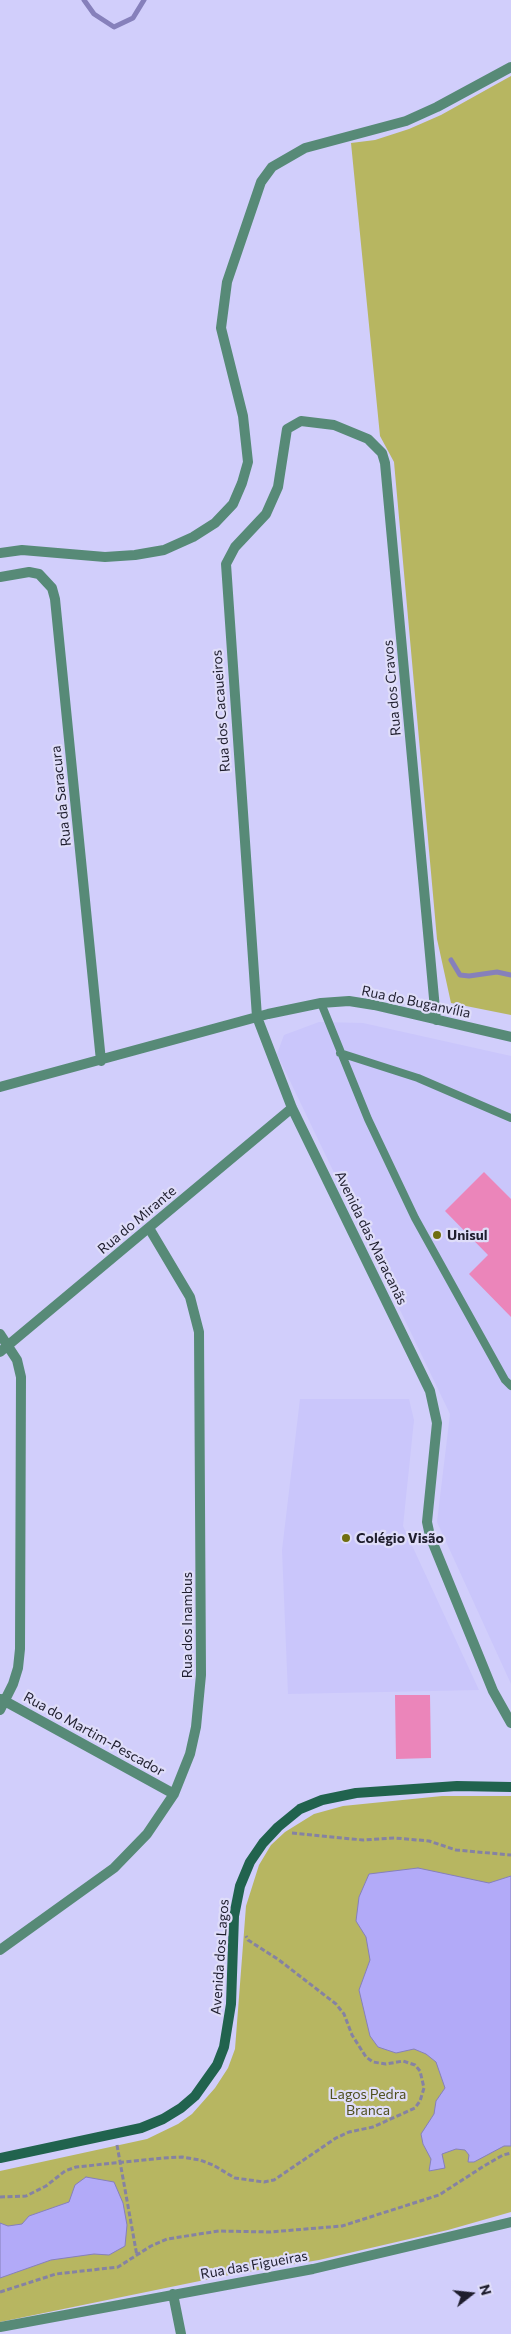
<!DOCTYPE html>
<meta charset="utf-8">
<style>
body{margin:0}
#map{position:relative;width:511px;height:2334px;overflow:hidden;background:#d1cefb;font-family:Commissioner,sans-serif}
canvas{display:block}
.north{position:absolute;left:446px;top:2269px;width:50px;height:50px;-webkit-text-stroke:4px #dfddf9;paint-order:stroke;rotate:74deg;font-size:14px;font-weight:700;line-height:20px;text-align:center;color:#1f1e2e}
.north::after{content:'';display:block;margin:auto;width:18px;height:22px;background:#1f1e2e;clip-path:polygon(50% 0,100% 100%,50% 72%,0 100%)}
</style>
<div id="map">
<canvas width="511" height="2334"></canvas>
<div class="north">N</div>
</div>
<script>
const c = document.querySelector('canvas').getContext('2d');
c.lineJoin = 'round';
function fill(path, color) {
  c.fillStyle = color;
  c.fill(path, 'evenodd');
}
function poly(rows) {
  const path = new Path2D();
  for (const r of rows) {
    path.moveTo(r[0], r[1]);
    for (let i = 2; i < r.length; i += 2) path.lineTo(r[i], r[i + 1]);
  }
  return path;
}
function stroke(path, color, width, dash) {
  c.strokeStyle = color;
  c.lineWidth = width;
  c.lineCap = dash ? 'butt' : 'round';
  c.setLineDash(dash || []);
  c.stroke(path);
}
function drawText(font, color, halo, rows, align = 'center') {
  c.font = font + ' Commissioner,sans-serif';
  c.lineWidth = 4.5;
  c.setLineDash([]);
  c.textBaseline = 'middle';
  c.strokeStyle = halo;
  c.fillStyle = color;
  for (const [text, x, y, turn = 0] of rows) {
    c.save();
    c.translate(x, y);
    c.rotate((+turn || 0) * Math.PI / 180);
    c.textAlign = isNaN(turn) ? turn : align;
    if (halo) c.strokeText(text, 0, 0);
    c.fillText(text, 0, 0);
    c.restore();
  }
}
const built = poly([
 [319,1022,363,1023,511,1056,511,1684,437,1522,450,1414,277,1054,284,1035],
 [300,1399,409,1399,414,1420,403,1526,479,1690,288,1694,282,1550]
]);
const green = poly([
 [511,76,511,1015,451,1003,437,939,394,462,380,436,351,143,375,140,409,129,441,115],
 [442,1796,511,1796,511,2212,448,2230,319,2260,229,2275,0,2322,0,2171,147,2139,178,2124,192,2114,215,2088,228,2068,235,2049,246,1906,259,1865,271,1845,285,1832,314,1814,343,1806]
]);
const water = poly([
 [418,1868,489,1883,511,1876,511,2146,504,2146,474,2162,468,2162,469,2155,465,2150,456,2149,442,2154,445,2168,429,2171,431,2159,423,2144,421,2134,434,2114,436,2101,445,2088,436,2062,426,2054,414,2049,396,2053,378,2047,370,2036,359,1990,370,1960,366,1937,356,1921,359,1897,369,1874,418,1868],
 [86,2177,114,2182,123,2203,127,2225,125,2246,109,2255,94,2254,51,2260,0,2278,0,2223,8,2226,22,2224,29,2216,69,2202,75,2185,86,2177]
]);
const stream = poly([
 [84,0,94,14,114,27,133,18,144,0],
 [451,960,460,975,469,976,497,972,511,975]
]);
const building = poly([
 [484,1172,511,1199,511,1317,469,1274,488,1255,445,1211],
 [395,1695,430,1695,431,1758,396,1759]
]);
const path = poly([
 [292,1833,363,1840,395,1838,429,1841,456,1850,511,1855],
 [117,2145,137,2256],
 [0,2197,26,2196,46,2186,65,2171,76,2167,163,2158,182,2157,200,2160,213,2165,235,2178,264,2182,274,2180,336,2138,349,2132,373,2127,415,2108,420,2101,424,2088,420,2071,415,2065,403,2061,386,2064,373,2062,366,2057,352,2035,344,2014,336,2004,279,1960,248,1940,246,1936],
 [0,2292,56,2274,118,2267,151,2246,167,2239,219,2231,270,2232,342,2226,439,2195,484,2166,503,2155,511,2153]
]);
const service = poly([
 [321,1003,368,1119,415,1218,505,1380,511,1386],
 [340,1053,418,1078,511,1118]
]);
const minor = poly([
 [0,577,29,572,39,574,52,588,55,599,101,1061],
 [436,1020,385,463,382,453,368,439,334,425,301,421,287,429,278,487,266,514,235,547,226,564,257,1017,292,1108,430,1391,437,1423,427,1522,430,1536,493,1691,511,1723],
 [0,1087,268,1014,321,1003,349,1001,374,1005,511,1037],
 [0,1334,17,1360,21,1377,20,1649,18,1668,13,1684,0,1710],
 [0,1352,292,1108],
 [1,1699,174,1794],
 [0,1950,114,1868,147,1834,174,1794,190,1754,196,1727,201,1675,199,1332,190,1297,149,1228],
 [173,2294,181,2334],
 [0,2327,313,2269,511,2222]
]);
const tertiary = poly([
 [0,553,22,550,105,557,135,555,164,550,193,537,215,523,233,504,242,483,248,462,243,416,221,328,227,282,261,182,272,167,305,148,406,121,437,107,511,67]
]);
const secondary = poly([
 [0,2158,141,2128,163,2119,181,2108,195,2096,217,2065,224,2047,231,2004,234,1916,240,1886,250,1862,263,1843,278,1827,300,1809,322,1800,356,1793,457,1786,511,1787]
]);
const markers = [
 [437,1235,5,"#706e0f"],
 [346,1538,5,"#706e0f"]
];
const streetNames = [
 ["Rua dos Cravos",392,688,-95],
 ["Rua dos Cacaueiros",221,711,-94],
 ["Rua da Saracura",61,796,-96],
 ["Rua do Buganvília",416,1002,12],
 ["Rua do Mirante",137,1220,-40],
 ["Avenida das Maracanãs",371,1238,64],
 ["Rua dos Inambus",187,1625,-90],
 ["Rua do Martim-Pescador",94,1734,29],
 ["Avenida dos Lagos",220,1957,-86],
 ["Rua das Figueiras",254,2265,-10]
];
const poiNames = [
 ["Unisul",447,1235],
 ["Colégio Visão",356,1538]
];
const parkNames = [
 ["Lagos Pedra",368,2094],
 ["Branca",368,2110]
];
fill(built, '#cac6fb');
fill(green, '#b7b661');
fill(water, '#b2aaf8');
stroke(water, '#8680bb', 1);
stroke(stream, '#8680bb', 5);
fill(building, '#eb85ba');
stroke(path, '#8582a3', 3, [5, 2.5]);
stroke(service, '#578a77', 8);
stroke(minor, '#578a77', 10);
stroke(tertiary, '#578a77', 10);
stroke(secondary, '#21634e', 10);
for (const [x, y, r, color] of markers) {
  const dot = new Path2D();
  dot.arc(x, y, r, 0, 2 * Math.PI);
  c.fillStyle = color;
  c.fill(dot);
  stroke(dot, '#dfddf9', 2);
}
drawText('14px', '#1f1e2e', '#dfddf9', streetNames);
drawText('bold 14px', '#1f1e2e', '#dfddf9', poiNames, 'left');
drawText('14px', '#515121', '#dfddf9', parkNames);
</script>
